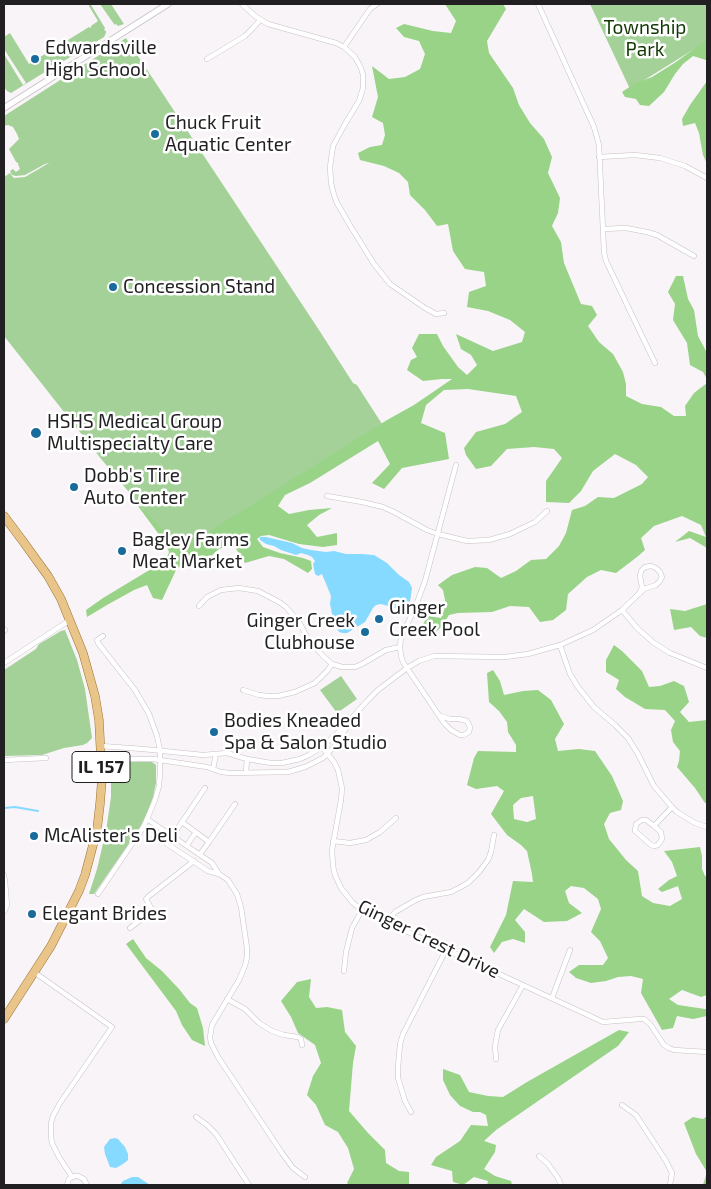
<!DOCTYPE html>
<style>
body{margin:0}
#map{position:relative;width:711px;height:1189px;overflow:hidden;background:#f9f4f8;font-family:"Exo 2",sans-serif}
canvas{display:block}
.frame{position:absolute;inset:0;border:5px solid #211f21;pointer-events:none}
</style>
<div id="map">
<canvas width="711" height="1189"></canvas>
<div class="frame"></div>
</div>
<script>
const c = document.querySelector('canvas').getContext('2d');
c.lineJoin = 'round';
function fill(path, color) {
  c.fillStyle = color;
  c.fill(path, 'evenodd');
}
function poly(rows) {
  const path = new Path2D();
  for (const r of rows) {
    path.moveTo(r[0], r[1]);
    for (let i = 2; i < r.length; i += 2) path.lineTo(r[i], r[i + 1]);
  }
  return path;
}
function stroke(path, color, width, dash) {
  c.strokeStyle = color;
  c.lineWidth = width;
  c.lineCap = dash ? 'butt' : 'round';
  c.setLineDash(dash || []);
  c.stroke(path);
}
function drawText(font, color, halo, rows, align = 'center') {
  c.font = font + ' "Exo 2",sans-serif';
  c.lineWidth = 5;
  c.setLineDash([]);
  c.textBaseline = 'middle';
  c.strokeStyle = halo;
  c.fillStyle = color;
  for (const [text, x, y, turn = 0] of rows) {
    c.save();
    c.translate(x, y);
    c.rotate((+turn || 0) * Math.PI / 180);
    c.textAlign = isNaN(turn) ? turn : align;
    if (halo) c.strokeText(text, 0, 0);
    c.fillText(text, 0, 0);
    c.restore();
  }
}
const green = poly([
 [89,4,91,5,105,28,104,30,106,31,106,33,104,37,81,51,53,67,11,93,7,91,4,87,4,54,23,85,26,83,4,49,4,37,10,33,29,64,45,54,47,55,47,53,89,27,91,28,91,26,98,21,89,6],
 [100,4,111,4,124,24,118,26,116,24,115,25,114,24],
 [590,4,707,4,707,41,630,89],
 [126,38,319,330,353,383,357,385,382,424,179,552,102,460,4,336,4,177,10,173,12,176,14,178,25,177,49,163,45,164,25,175,16,176,12,175,10,171,13,169,16,172,20,169,18,164,18,163,16,162,9,149,19,139,17,134,13,127,8,125,4,126,4,116],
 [65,630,77,660,85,689,92,738,87,743,83,745,64,748,42,755,4,756,4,670,36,649,39,644,61,631],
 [341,676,357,699,337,713,320,690],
 [118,762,152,762,156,765,156,783,153,797,148,812,139,829,94,894,89,894,97,869,106,831,111,797,111,767]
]);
const forest = poly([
 [445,4,503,4,506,9,487,41,489,53,513,88,519,105,530,123,544,139,552,157,548,173,560,198,558,213,552,226,561,242,564,263,581,304,592,306,597,315,588,326,599,342,613,354,623,372,626,384,626,396,642,404,661,407,674,416,686,416,685,406,694,393,707,383,707,548,690,538,675,542,689,531,706,537,701,525,682,516,654,526,641,538,645,550,637,557,616,573,601,570,587,577,568,594,566,610,553,620,540,622,529,607,510,606,492,612,458,613,449,615,441,627,436,632,423,624,428,616,441,618,446,605,443,590,438,585,452,575,475,567,487,568,501,578,516,571,531,560,546,559,559,546,566,533,572,510,585,506,598,497,614,498,642,484,648,477,636,465,615,454,593,471,581,491,569,503,546,502,546,481,562,458,554,449,534,447,507,449,491,466,476,469,466,455,464,448,476,432,505,424,522,412,516,396,468,389,444,390,426,405,421,423,445,433,449,459,402,468,384,489,372,483,390,464,378,441,310,483,285,495,278,506,289,514,309,510,332,508,319,515,307,525,317,537,337,533,337,545,323,547,299,544,269,535,261,536,257,539,263,547,280,553,303,558,311,561,312,569,308,573,284,559,269,556,245,563,233,544,219,549,209,558,177,568,162,600,153,598,147,585,134,590,107,605,87,617,86,610,103,598,166,560,169,552,166,544,132,498,156,522,173,543,182,545,191,543,387,420,414,405,452,379,442,379,423,381,407,370,411,360,417,357,412,348,419,334,437,334,443,346,458,367,467,375,477,365,471,355,461,349,456,334,493,351,522,342,525,332,510,320,488,311,467,307,469,292,486,286,484,272,465,269,453,251,448,224,437,226,425,210,410,195,408,182,399,173,384,166,360,160,358,153,370,147,382,145,385,135,383,123,372,117,378,97,372,66,389,79,405,77,420,69,425,54,419,41,404,37,396,28,404,24,433,31,451,33,456,21],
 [707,40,707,62,706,60,693,56,683,64,675,74,664,92,649,106,640,105,636,99,625,97,622,92,634,84,652,77,676,62,702,43],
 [707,81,707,164,703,155,699,133,695,123,683,126,682,119,690,105],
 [676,276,683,276,688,299,694,310,698,336,707,353,707,379,703,372,690,365,687,343,673,320,675,304,668,292],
 [707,604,707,638,700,636,691,627,674,630,670,609,685,611],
 [614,645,622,651,642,671,649,687,660,686,674,681,684,686,689,702,680,712,689,722,707,720,707,803,705,803,695,788,677,767,679,761,680,751,673,742,671,730,675,721,665,710,645,709,625,697,616,689,619,680,606,672,606,660],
 [493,670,500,681,504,695,523,691,538,690,551,700,564,724,555,739,558,751,579,749,595,751,612,776,623,801,621,810,610,813,604,824,609,839,626,860,638,871,642,896,653,903,670,906,682,899,678,886,662,892,658,889,669,880,677,876,672,862,664,851,700,847,702,856,702,869,705,876,707,876,707,995,701,997,682,990,669,999,678,1005,705,1009,707,1010,707,1016,693,1019,677,1016,673,1028,662,1030,641,993,643,979,631,976,618,977,606,981,591,983,576,978,569,972,579,965,603,965,608,958,600,941,591,932,601,909,598,899,584,888,571,886,565,891,569,903,582,913,567,921,544,922,524,909,515,920,525,932,525,943,513,939,502,942,494,953,490,947,506,915,513,881,533,882,532,874,527,851,521,845,507,835,491,814,504,791,497,786,476,789,467,785,474,758,478,751,516,752,516,745,508,732,507,722,499,711,489,702,487,673],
 [533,796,536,819,527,822,514,819,513,805,521,798],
 [133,939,146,958,162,971,179,989,190,1003,197,1008,203,1028,205,1046,192,1040,182,1025,176,1011,126,944],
 [311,979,309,997,316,1008,327,1007,342,1010,345,1032,356,1046,353,1063,349,1111,368,1133,385,1150,386,1163,399,1171,409,1172,409,1185,349,1185,347,1183,354,1169,348,1148,338,1132,325,1125,316,1105,307,1095,313,1076,321,1063,315,1045,298,1033,291,1017,281,1001,297,982],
 [619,1030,629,1032,618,1046,496,1130,484,1141,496,1145,495,1152,484,1169,495,1176,511,1181,512,1185,487,1185,488,1181,474,1177,463,1185,453,1182,452,1171,431,1165,436,1157,460,1141,471,1125,488,1126,486,1115,480,1112,473,1112,460,1106,450,1095,443,1080,443,1069,460,1075,469,1092,488,1096,503,1097,527,1082],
 [707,1116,707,1185,703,1185,707,1172,696,1154,684,1123,693,1117,703,1119]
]);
const water = poly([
 [260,537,266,537,292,543,302,548,311,550,326,552,334,551,346,554,361,554,374,555,387,563,399,575,409,582,412,588,410,602,406,607,402,609,398,609,381,604,376,605,373,608,365,622,347,633,343,633,339,632,337,628,333,618,330,604,331,596,322,574,318,576,315,574,313,564,315,561,312,557,308,555,301,553,296,555,281,550,274,546,266,544,260,540],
 [115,1138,118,1139,125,1147,128,1154,128,1160,123,1164,116,1168,110,1167,105,1154,104,1147,110,1139],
 [132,1177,138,1177,150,1185,120,1185,123,1181]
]);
const stream = poly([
 [4,808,15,807,38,811]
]);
const minor = poly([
 [242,4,255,16,268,24,336,43,344,47,355,57,361,68,363,75,363,88,359,101,345,124,333,146,330,167,331,183,334,195,337,203,351,227,374,264,390,284,425,308,436,314,444,313],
 [538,4,594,127,599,145,604,252,606,261,655,363],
 [344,47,370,9,377,4],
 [207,59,245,36,253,28,260,20],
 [599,157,635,155,660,158,685,166,707,178],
 [603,229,626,228,647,232,657,235,694,256],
 [327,496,362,502,383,507,394,512,427,530,438,534,467,541,489,540,510,534,535,522,547,511],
 [199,606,207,597,221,590,239,588,258,591,279,602,286,607,299,622,307,637,323,656,332,664,342,667,355,667,362,664,386,650,400,647],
 [622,610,637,628,654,643,670,653,707,668],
 [4,629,5,630,4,631],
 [560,645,570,674,578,687,594,707,615,725,628,738,638,754,654,786,672,807,677,812,695,823,707,827],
 [4,663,70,620],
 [243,690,259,695,268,696,278,696,295,692,315,683,327,671,332,664],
 [441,716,450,719,459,719,467,721,470,727,469,732,464,735,460,735,451,730,444,723,403,662,401,656,400,647,401,637,415,608,425,581,456,465],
 [101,746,143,749,203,755,227,753,247,759,271,763,282,763,300,759,309,755,322,747,342,729,367,701,378,690,407,668,419,661,434,656,505,657,528,654,560,645,593,630,622,610,644,589,656,585,660,581,662,577,660,572,656,568,651,566,645,567,641,571,640,576,642,587,640,592],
 [322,747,334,762,338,770,342,788,341,800,332,850,333,866,335,875,341,888,353,903,362,910,369,914,603,1022,640,1019,644,1019,650,1024,664,1045,669,1048,674,1050,707,1052],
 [101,759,153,759,207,767,221,772,230,773,288,772,305,767,323,758,333,748,351,721],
 [4,760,46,758],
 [213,769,216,754],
 [246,772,247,759],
 [147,819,212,863,219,874],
 [182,822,205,788],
 [654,826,661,832,662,839,658,845,654,846,651,845,635,831,636,824,642,820,646,820,654,826,672,807],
 [143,828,208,871,219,874,228,880,237,894,241,907,247,948,247,957,245,966,239,980,212,1025,210,1037,211,1043,218,1057,282,1153,293,1168,305,1177],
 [172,836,182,822,209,842,200,854],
 [333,841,350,843,366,840,380,832,396,818],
 [209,842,235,804],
 [187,845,196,832],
 [4,875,5,881,7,905,4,912],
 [98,894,144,826,155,800,159,786,160,773,160,750,157,736,149,714,135,690,98,643,97,640,103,636],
 [387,923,395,912,414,901,423,897,451,892,468,883,479,872,488,860,491,852,494,835],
 [130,928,147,915,150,911,151,908,146,899,149,896,194,861],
 [344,971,346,952,352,928,362,910],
 [34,972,112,1027,60,1103,53,1116,51,1123,51,1137,52,1143,59,1157,72,1177],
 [552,998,570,950],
 [227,999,245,1009,259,1023,272,1031,284,1035,298,1037,301,1039,302,1045],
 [496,1059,495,1046,498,1030,523,985],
 [622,1105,636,1115,666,1161,672,1173,670,1185],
 [411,1112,405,1101,398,1078,398,1067,400,1044,403,1034,446,950],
 [196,1117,207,1125,216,1134,249,1185],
 [539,1156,548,1164,558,1178,561,1185],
 [67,1185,69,1179,75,1176,78,1176,84,1179,87,1185]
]);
const tertiary = poly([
 [4,108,168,4]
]);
const primary = poly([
 [4,516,22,540,48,576,61,599,83,653,95,696,99,720,102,778,100,804,97,830,85,875,79,891,51,946,4,1019]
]);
const markers = [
 [35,59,5,"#196b9c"],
 [155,134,5,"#196b9c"],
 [113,287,5,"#196b9c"],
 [36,433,6,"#196b9c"],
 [74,487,5,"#196b9c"],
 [122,551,5,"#196b9c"],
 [379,619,5,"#196b9c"],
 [365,632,5,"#196b9c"],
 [214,732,5,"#196b9c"],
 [34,836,5,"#196b9c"],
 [32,914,5,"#196b9c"]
];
const shields = [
 [101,767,58]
];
const shieldNames = [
 ["IL 157",101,767]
];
const parkNames = [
 ["Township",645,28],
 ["Park",645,50]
];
const poiNames = [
 ["Edwardsville",45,48],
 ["High School",45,70],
 ["Chuck Fruit",165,123],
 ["Aquatic Center",165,145],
 ["Concession Stand",123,287],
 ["HSHS Medical Group",47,422],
 ["Multispecialty Care",47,444],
 ["Dobb's Tire",84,476],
 ["Auto Center",84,498],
 ["Bagley Farms",132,540],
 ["Meat Market",132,562],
 ["Ginger",389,608],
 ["Creek Pool",389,630],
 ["Ginger Creek",355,621,"right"],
 ["Clubhouse",355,643,"right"],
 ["Bodies Kneaded",224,721],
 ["Spa & Salon Studio",224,743],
 ["McAlister's Deli",44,836],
 ["Elegant Brides",42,914]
];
const streetNames = [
 ["Ginger Crest Drive",429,939,26]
];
fill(green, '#a4d197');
fill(forest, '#98d387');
fill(water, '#86d9ff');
stroke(stream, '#86d9ff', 2);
stroke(minor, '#c6c1c5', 5.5);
stroke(tertiary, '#c6c1c5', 7);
stroke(primary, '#9b7233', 9);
stroke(minor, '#fff', 4.5);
stroke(tertiary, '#fff', 5.5);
stroke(primary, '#eac58a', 8);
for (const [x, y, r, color] of markers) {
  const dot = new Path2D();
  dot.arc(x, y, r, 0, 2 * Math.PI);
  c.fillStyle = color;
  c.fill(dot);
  stroke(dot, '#fff', 2);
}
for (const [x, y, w] of shields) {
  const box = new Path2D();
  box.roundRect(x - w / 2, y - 15.5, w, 31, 4);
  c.fillStyle = '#fff';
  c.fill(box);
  stroke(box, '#211f21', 1);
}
drawText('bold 18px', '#211f21', null, shieldNames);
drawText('19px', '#103601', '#fff', parkNames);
drawText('19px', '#211f21', '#fff', poiNames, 'left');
drawText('19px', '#211f21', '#fff', streetNames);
</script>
